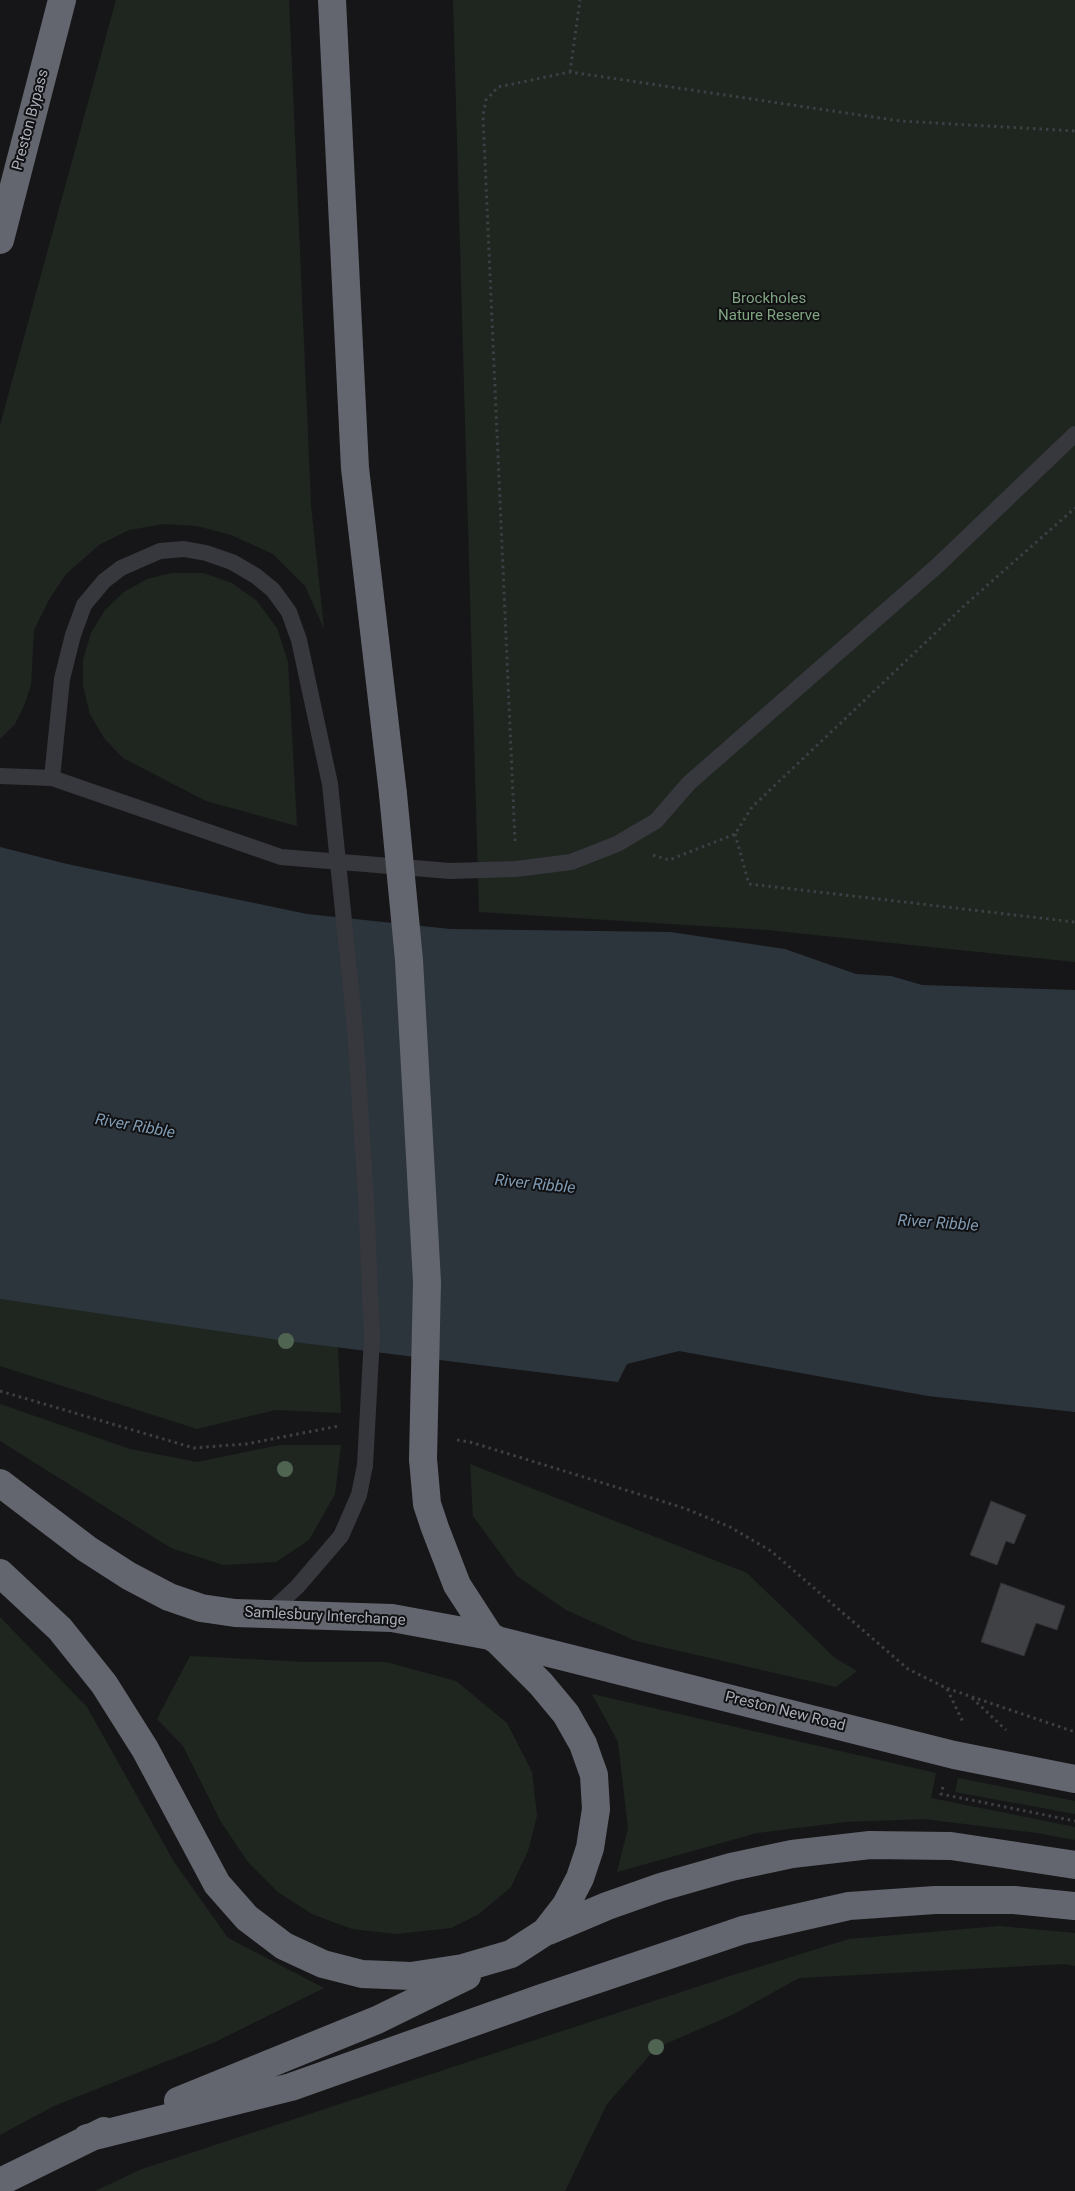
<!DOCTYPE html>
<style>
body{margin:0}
canvas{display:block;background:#161618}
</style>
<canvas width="1075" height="2191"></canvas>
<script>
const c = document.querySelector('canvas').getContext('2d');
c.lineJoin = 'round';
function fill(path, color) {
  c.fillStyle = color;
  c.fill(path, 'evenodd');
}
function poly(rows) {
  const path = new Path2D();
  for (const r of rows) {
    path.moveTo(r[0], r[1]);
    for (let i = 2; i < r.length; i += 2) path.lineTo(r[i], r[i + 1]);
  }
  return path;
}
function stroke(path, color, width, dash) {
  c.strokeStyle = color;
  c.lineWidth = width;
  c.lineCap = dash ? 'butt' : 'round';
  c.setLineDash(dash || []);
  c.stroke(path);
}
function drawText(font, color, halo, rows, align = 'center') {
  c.font = font + ' Roboto,sans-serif';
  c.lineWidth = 4;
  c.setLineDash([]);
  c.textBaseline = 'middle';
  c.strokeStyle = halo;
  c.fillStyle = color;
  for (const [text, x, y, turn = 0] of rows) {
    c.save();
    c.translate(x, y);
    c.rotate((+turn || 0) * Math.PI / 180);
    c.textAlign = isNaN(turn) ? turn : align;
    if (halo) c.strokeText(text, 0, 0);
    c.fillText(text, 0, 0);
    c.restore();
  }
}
const green = poly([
 [116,0,289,0,311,505,324,629,305,586,273,554,231,535,197,526,164,524,129,530,99,545,66,574,50,598,34,630,31,685,24,706,15,724,0,739,0,425],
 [453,0,1075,0,1075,962,767,930,479,912],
 [172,573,203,573,232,583,257,601,277,628,288,662,297,826,206,801,123,758,104,738,90,714,83,686,83,660,91,633,105,610,124,592,147,579],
 [0,1299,338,1347,341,1413,275,1410,197,1429,0,1366],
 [0,1404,130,1449,197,1462,280,1445,341,1445,335,1494,309,1540,276,1562,223,1565,171,1548,0,1441],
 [470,1464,747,1573,835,1658,857,1671,836,1687,636,1641,566,1610,517,1576,473,1516],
 [0,1617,87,1707,174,1862,228,1938,324,1988,215,2042,54,2106,0,2135],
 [190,1656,306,1662,386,1662,456,1681,507,1723,532,1772,537,1816,528,1851,511,1887,479,1914,451,1928,396,1934,352,1929,312,1914,278,1892,248,1862,221,1822,183,1746,157,1719],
 [592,1694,936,1773,931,1798,1075,1827,1075,1840,1037,1833,924,1819,845,1822,757,1833,617,1872,628,1828,618,1742],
 [958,1778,1075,1801,1075,1814,955,1792],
 [1000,1926,1075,1933,1075,1966,1065,1964,799,1978,734,2014,656,2048,607,2104,565,2191,95,2191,142,2169,730,1976,849,1939]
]);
const water = poly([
 [0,847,67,864,307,914,450,929,670,932,785,949,856,974,891,976,922,985,1075,990,1075,1412,928,1396,679,1351,627,1364,618,1382,286,1341,0,1299]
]);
const building = poly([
 [991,1501,1026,1515,1014,1544,1006,1541,997,1565,970,1555,991,1501],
 [1001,1583,1065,1606,1057,1630,1036,1623,1024,1656,981,1642,1001,1583]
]);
const path = poly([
 [570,72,580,0],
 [735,834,749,884,1075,922],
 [515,841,483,116,486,100,498,87,570,72,900,121,1075,131],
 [653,855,669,860,735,834,752,807,966,604,1075,508],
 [0,1391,194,1448,246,1444,339,1426],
 [457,1440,470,1442,684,1508,730,1527,771,1551,908,1669,946,1688,1075,1732],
 [947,1689,963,1722],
 [972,1698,1006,1730],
 [943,1787,941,1794,1075,1821]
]);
const lane = poly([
 [0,776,52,778,281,857,450,871,516,869,571,862,617,844,656,821,689,783,937,566,1075,434],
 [52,778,62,679,73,635,84,605,104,581,121,568,160,551,184,549,206,553,232,562,256,576,273,590,289,612,299,640,330,784],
 [268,1614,297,1587,341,1536,359,1495,365,1465]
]);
const highway = poly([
 [332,0,355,468,393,794],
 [0,240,62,0],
 [423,1459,427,1504,435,1528,457,1585,490,1636],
 [0,1483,87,1549,129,1576,169,1597,201,1608,235,1613,392,1618,490,1636,497,1640,541,1684,566,1714,583,1744,594,1775,596,1809,590,1848,580,1878,566,1905,545,1932,511,1954,463,1968,411,1976,362,1974,323,1964,284,1946,247,1918,217,1884,145,1749,104,1684,60,1629,0,1573],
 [497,1640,954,1755,1075,1779],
 [548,1931,607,1906,661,1887,731,1867,792,1854,870,1845,951,1846,1075,1865],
 [178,2101,377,2020,467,1976],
 [87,2138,291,2087,539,1999,743,1930,849,1906,935,1900,1014,1900,1075,1906],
 [0,2182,104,2131]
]);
const laneBridge = poly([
 [330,784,355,1029,366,1198,372,1337,365,1465]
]);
const highwayBridge = poly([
 [393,794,409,960,427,1282,423,1459]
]);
const trees = [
 [286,1341],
 [285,1469],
 [656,2047]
];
const streetNames = [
 ["Preston Bypass",31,120,-75],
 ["Samlesbury Interchange",325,1617,3],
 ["Preston New Road",785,1712,14]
];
const parkNames = [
 ["Brockholes",769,299],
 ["Nature Reserve",769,316]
];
const waterNames = [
 ["River Ribble",135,1127,10],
 ["River Ribble",535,1185,6],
 ["River Ribble",938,1224,4]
];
fill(green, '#1e261f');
fill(water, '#2c353c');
fill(building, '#404145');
stroke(building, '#303034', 1);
stroke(path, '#3d3f44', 3, [2.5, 4]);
stroke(lane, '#37383d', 16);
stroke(highway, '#63666e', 28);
stroke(laneBridge, '#37383d', 16);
stroke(highwayBridge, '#63666e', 28);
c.fillStyle = '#506452';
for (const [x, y] of trees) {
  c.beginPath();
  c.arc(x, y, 8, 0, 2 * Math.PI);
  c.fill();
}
drawText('15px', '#a8adb8', '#111113', streetNames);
drawText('15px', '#7fa381', '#111113', parkNames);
drawText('italic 16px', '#7f9bb3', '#111113', waterNames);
</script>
